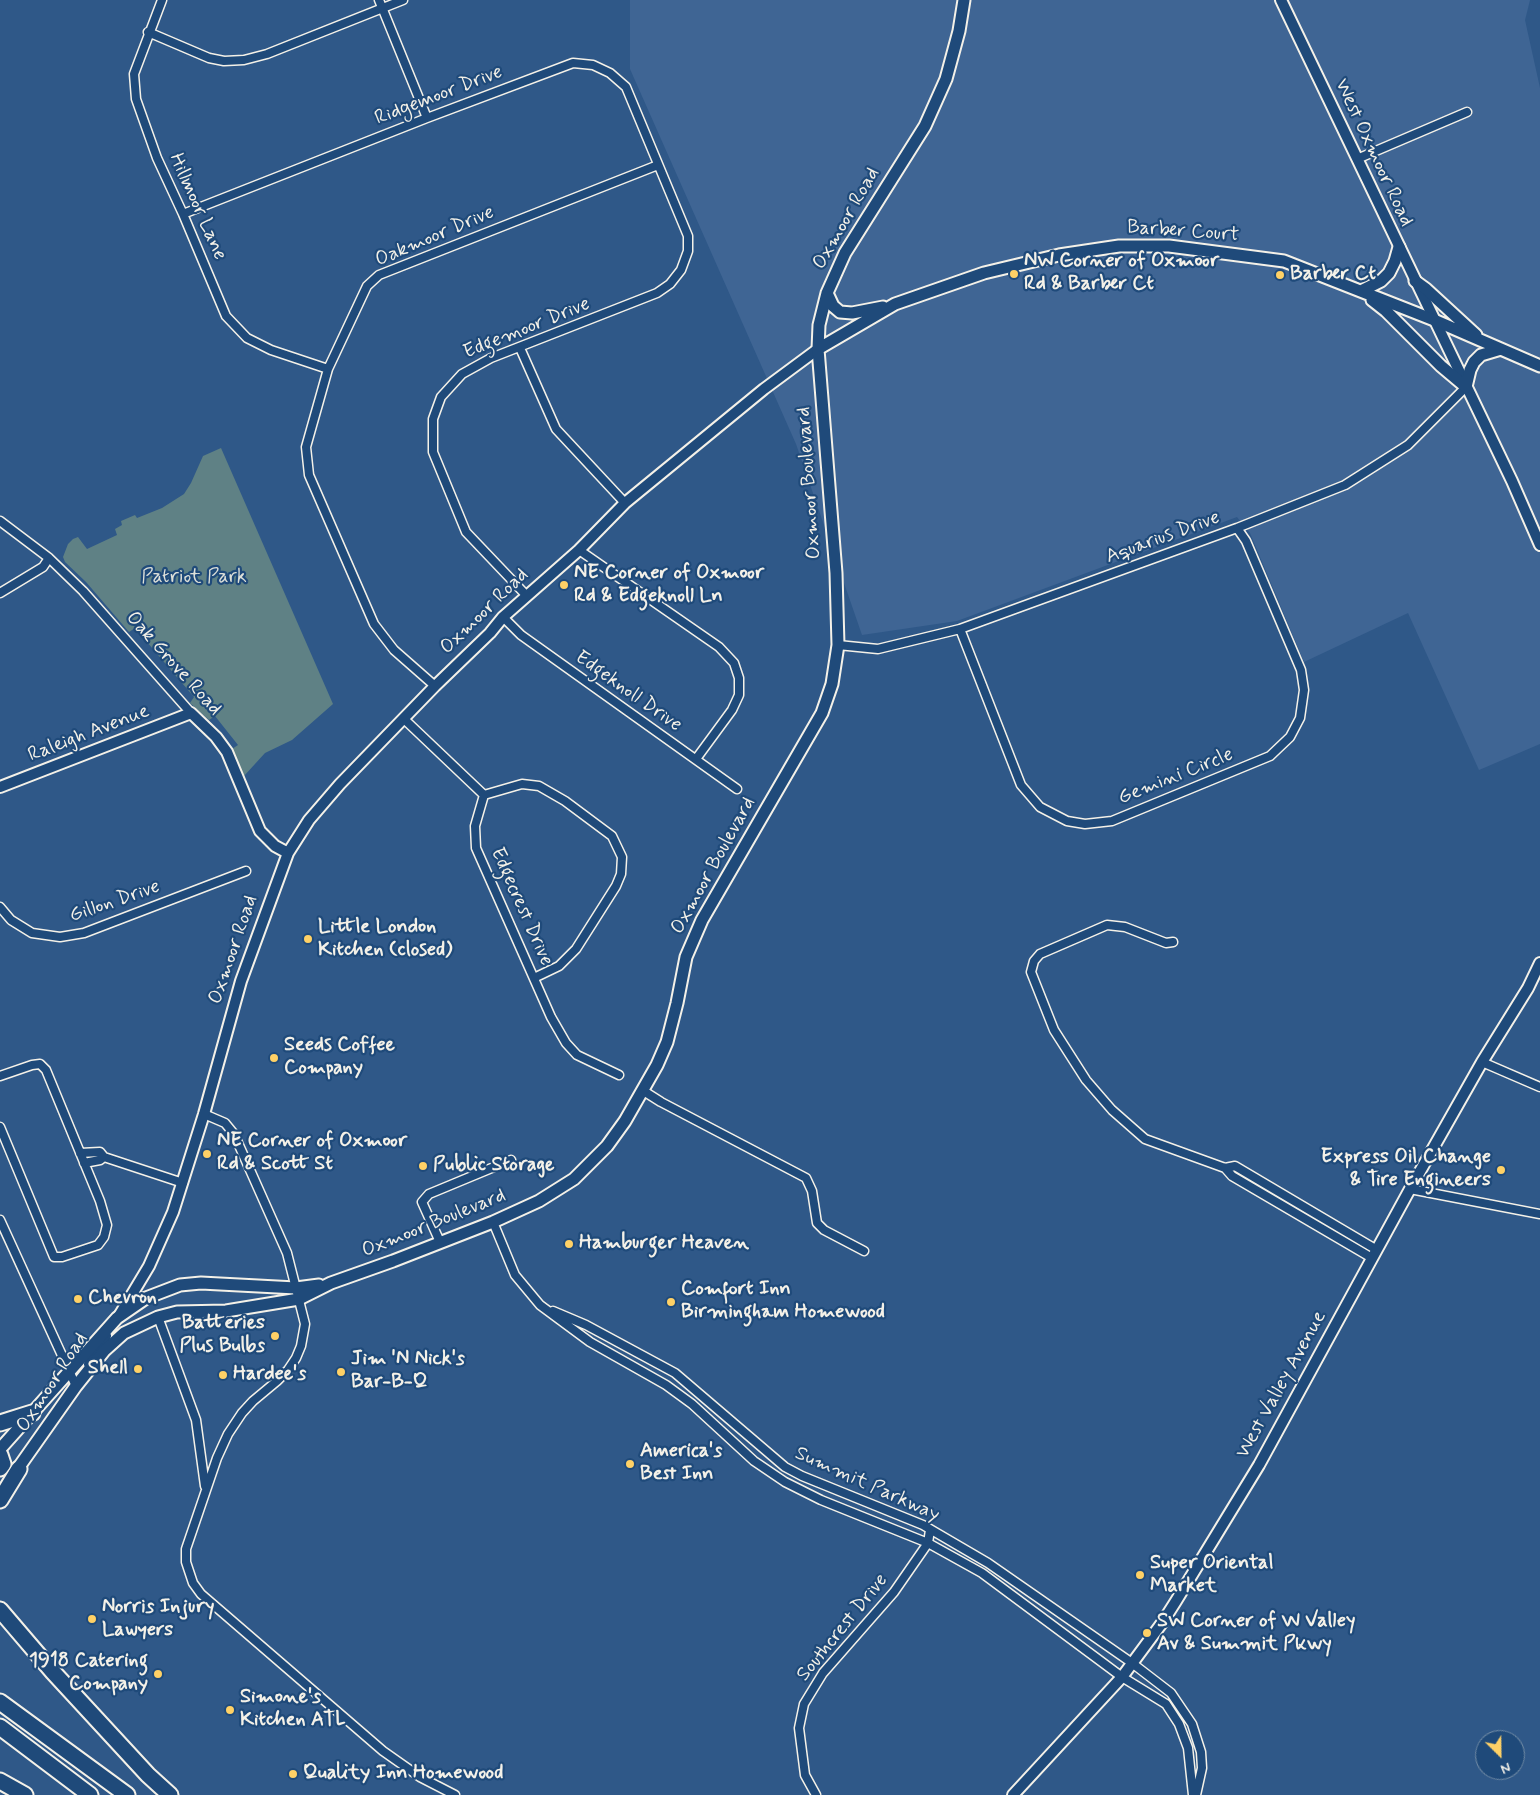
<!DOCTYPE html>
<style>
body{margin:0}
#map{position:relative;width:1540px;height:1795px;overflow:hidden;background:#2f5888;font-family:Mynerve,sans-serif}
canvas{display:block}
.north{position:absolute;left:1475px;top:1730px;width:50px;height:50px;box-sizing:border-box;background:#1f4a7a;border:1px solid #748da6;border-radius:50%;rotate:157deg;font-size:14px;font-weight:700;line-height:20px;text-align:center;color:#f4f1e8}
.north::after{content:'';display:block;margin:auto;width:18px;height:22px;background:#ffd166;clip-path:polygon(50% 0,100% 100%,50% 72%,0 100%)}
</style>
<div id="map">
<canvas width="1540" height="1795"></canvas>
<div class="north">N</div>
</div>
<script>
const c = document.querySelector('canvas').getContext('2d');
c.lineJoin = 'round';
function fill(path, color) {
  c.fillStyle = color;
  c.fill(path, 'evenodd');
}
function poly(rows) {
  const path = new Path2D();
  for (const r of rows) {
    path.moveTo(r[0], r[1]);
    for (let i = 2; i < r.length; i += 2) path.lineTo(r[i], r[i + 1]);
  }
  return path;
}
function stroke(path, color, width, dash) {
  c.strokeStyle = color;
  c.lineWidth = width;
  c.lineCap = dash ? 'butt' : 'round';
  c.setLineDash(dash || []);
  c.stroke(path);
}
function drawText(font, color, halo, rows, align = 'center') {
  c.font = font + ' Mynerve,sans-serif';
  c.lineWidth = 4.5;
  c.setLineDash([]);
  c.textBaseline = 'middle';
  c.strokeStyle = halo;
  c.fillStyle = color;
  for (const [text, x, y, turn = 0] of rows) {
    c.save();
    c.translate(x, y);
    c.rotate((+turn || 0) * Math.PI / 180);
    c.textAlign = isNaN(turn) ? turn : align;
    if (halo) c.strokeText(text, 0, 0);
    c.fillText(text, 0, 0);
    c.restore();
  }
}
const built = poly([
 [630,0,1530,0,1525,20,1540,88,1540,744,1479,770,1408,613,1304,662,1250,533,1237,517,957,621,862,635,796,444,630,69]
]);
const green = poly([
 [221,448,333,704,292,740,265,753,244,776,232,749,238,745,215,716,209,720,190,703,194,697,135,628,129,632,86,582,65,562,63,557,68,544,73,539,78,537,87,549,117,535,115,529,122,525,121,521,135,515,137,518,162,508,184,494,191,483,203,456]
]);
const minor = poly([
 [162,0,134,74,136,99,157,158,183,214,226,316,247,338,271,350,328,369],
 [379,0,427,118],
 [148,32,209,58,224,61,244,60,267,54,403,0],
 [1357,159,1467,112],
 [183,214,427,118,573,63,593,65,610,73,626,87,688,236,688,251,681,270,670,284,657,293,491,358,462,374,441,397,433,419,433,452,466,532,526,595],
 [520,348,556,429,625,503],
 [0,521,49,558,83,591,191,713],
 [579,550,719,647,734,663,739,678,739,695,732,710,696,759],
 [0,593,43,567,49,558],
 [503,617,521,635,737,789],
 [960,629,1021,785,1040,807,1067,821,1085,824,1112,821,1270,756,1290,737,1300,718,1304,690,1301,670,1246,541,1237,528],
 [838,645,878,649,960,629,1237,528,1345,485,1408,445,1466,387],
 [435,686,394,650,374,624,309,475,306,447,328,369,367,286,379,275,658,165],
 [404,719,484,795],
 [484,795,475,826,476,848,551,1017,566,1043,577,1055,619,1075],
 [484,795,522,784,539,786,565,801,612,836,622,857,621,874,616,886,576,949,559,966,534,978],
 [0,907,11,920,32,933,60,937,84,933,246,871],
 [1173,942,1166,943,1125,927,1107,925,1040,954,1034,961,1031,972,1054,1030,1086,1080,1112,1110,1145,1139,1225,1168,1235,1166,1377,1250],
 [1482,1062,1540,1087],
 [0,1076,32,1065,40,1064,46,1070,100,1201,107,1225,104,1237,98,1245,62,1257,54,1257,0,1127],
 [642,1090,661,1102,806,1178,812,1191,817,1223,824,1230,864,1251],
 [204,1114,225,1123,234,1134,287,1253,305,1324,301,1346,296,1358,288,1370,277,1381,253,1401,242,1413,228,1434,217,1458,186,1549,186,1562,193,1583,201,1594,383,1751,420,1777,455,1795],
 [80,1153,100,1152,104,1157,183,1183],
 [84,1163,100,1160,104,1157],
 [1225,1168,1232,1176,1372,1258],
 [1410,1189,1540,1214],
 [0,1220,76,1386],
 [493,1222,515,1275,540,1305,590,1342,666,1385,692,1404,754,1461,785,1482,821,1500,928,1543,982,1573,1122,1677,1166,1704,1179,1724,1188,1748,1193,1795],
 [440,1242,422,1202,429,1194,511,1160],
 [553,1311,586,1325,675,1373,785,1467,802,1476,923,1525,988,1563,1132,1663,1171,1693,1192,1724,1201,1752,1202,1768,1196,1795],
 [158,1317,196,1420,205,1486],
 [816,1795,805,1775,799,1728,804,1704,823,1673,894,1592,928,1543,930,1530]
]);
const tertiary = poly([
 [1281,0,1512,481,1540,545],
 [0,787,191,713,216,737,227,752,260,831,275,846,288,853],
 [119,1316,149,1266,173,1212,204,1114,241,981,288,853,309,820,340,784,435,686,490,633,503,617,579,550,625,503,764,389,818,349],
 [89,1364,106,1336],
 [1013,1795,1122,1677,1162,1623,1176,1601,1259,1465,1410,1189,1482,1062,1528,988,1540,963]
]);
const secondary = poly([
 [1415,281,1426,289,1476,335],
 [1361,291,1381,281,1389,273,1395,261,1399,247],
 [827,293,833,306,840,312,852,313,883,307],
 [1372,300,1386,311,1441,366,1466,387],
 [818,349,895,304,984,273,1059,255,1119,246,1169,246,1284,261,1434,320,1540,366],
 [1466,387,1470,370,1474,362,1481,355,1501,349],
 [0,1449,117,1318,146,1298,180,1285,201,1283,296,1288,319,1285],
 [14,1474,76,1386,104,1351,124,1333,158,1317,177,1312,226,1311,299,1299,331,1283,393,1261,493,1222,539,1201,574,1179,607,1146,625,1121,657,1065,667,1042,677,1003,686,957,702,920,822,713,832,684,838,645,836,573,818,349,819,325,827,293,845,253,925,126,946,79,959,31,964,0]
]);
const motorway = poly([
 [0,1423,32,1413],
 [0,1455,3,1464,0,1468],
 [0,1500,19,1469],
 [0,1610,53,1672,148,1775,170,1795],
 [0,1702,127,1795],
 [0,1727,90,1795],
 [0,1781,25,1795]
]);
const markers = [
 [1014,274,5,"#ffd166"],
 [1280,275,5,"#ffd166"],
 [564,585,5,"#ffd166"],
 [308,939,5,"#ffd166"],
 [274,1058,5,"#ffd166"],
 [207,1154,5,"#ffd166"],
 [423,1166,5,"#ffd166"],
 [1501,1170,5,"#ffd166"],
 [569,1244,5,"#ffd166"],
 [78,1299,5,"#ffd166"],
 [671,1302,5,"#ffd166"],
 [275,1336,5,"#ffd166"],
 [138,1369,5,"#ffd166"],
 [341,1372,5,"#ffd166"],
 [223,1375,5,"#ffd166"],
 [630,1464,5,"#ffd166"],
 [1140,1575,5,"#ffd166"],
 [92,1619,5,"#ffd166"],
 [1147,1633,5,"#ffd166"],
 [158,1674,5,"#ffd166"],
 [230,1710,5,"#ffd166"],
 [293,1774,5,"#ffd166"]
];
const streetNames = [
 ["Ridgemoor Drive",439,96,-21],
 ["West Oxmoor Road",1373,153,65],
 ["Hillmoor Lane",197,207,66],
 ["Oxmoor Road",847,219,-60],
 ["Barber Court",1183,232,4],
 ["Oakmoor Drive",435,237,-23],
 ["Edgemoor Drive",527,329,-22],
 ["Oxmoor Boulevard",810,483,-94],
 ["Aquarius Drive",1163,538,-20],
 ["Oxmoor Road",485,612,-44],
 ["Oak Grove Road",173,664,48],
 ["Edgeknoll Drive",628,692,35],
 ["Raleigh Avenue",89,734,-21],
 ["Gemini Circle",1176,777,-22],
 ["Oxmoor Boulevard",714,866,-61],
 ["Gillon Drive",115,902,-19],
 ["Edgecrest Drive",521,907,66],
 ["Oxmoor Road",234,950,-71],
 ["Oxmoor Boulevard",434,1224,-22],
 ["Oxmoor Road",53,1383,-57],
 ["West Valley Avenue",1282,1385,-61],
 ["Summit Parkway",867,1485,24],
 ["Southcrest Drive",843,1628,-51]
];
const poiNames = [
 ["NW Corner of Oxmoor",1024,262],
 ["Rd & Barber Ct",1024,285],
 ["Barber Ct",1290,275],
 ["NE Corner of Oxmoor",574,574],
 ["Rd & Edgeknoll Ln",574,597],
 ["Little London",318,928],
 ["Kitchen (closed)",318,951],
 ["Seeds Coffee",284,1046],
 ["Company",284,1069],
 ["NE Corner of Oxmoor",217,1142],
 ["Rd & Scott St",217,1165],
 ["Express Oil Change",1491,1158,"right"],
 ["& Tire Engineers",1491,1181,"right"],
 ["Public Storage",433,1166],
 ["Hamburger Heaven",579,1244],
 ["Comfort Inn",681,1290],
 ["Birmingham Homewood",681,1313],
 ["Chevron",88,1299],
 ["Batteries",265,1324,"right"],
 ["Plus Bulbs",265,1347,"right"],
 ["Jim 'N Nick's",351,1360],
 ["Bar-B-Q",351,1383],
 ["Shell",128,1369,"right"],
 ["Hardee's",233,1375],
 ["America's",640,1452],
 ["Best Inn",640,1475],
 ["Super Oriental",1150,1564],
 ["Market",1150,1587],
 ["Norris Injury",102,1608],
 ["Lawyers",102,1631],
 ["SW Corner of W Valley",1157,1622],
 ["Av & Summit Pkwy",1157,1645],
 ["1918 Catering",148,1662,"right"],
 ["Company",148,1685,"right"],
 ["Simone's",240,1698],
 ["Kitchen ATL",240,1721],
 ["Quality Inn Homewood",303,1774]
];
const parkNames = [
 ["Patriot Park",194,578]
];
fill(built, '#3f6594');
fill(green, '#5f8185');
stroke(minor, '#f4f1e8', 11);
stroke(tertiary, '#f4f1e8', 14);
stroke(secondary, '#f4f1e8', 15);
stroke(motorway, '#f4f1e8', 19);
stroke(minor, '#1f4a7a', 8);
stroke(tertiary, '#1f4a7a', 10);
stroke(secondary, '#1f4a7a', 11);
stroke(motorway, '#1f4a7a', 15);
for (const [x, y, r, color] of markers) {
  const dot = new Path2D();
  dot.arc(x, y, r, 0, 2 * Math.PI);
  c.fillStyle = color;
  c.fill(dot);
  stroke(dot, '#1f4a7a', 2);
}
drawText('20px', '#f4f1e8', '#1f4a7a', streetNames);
drawText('bold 20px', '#f4f1e8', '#1f4a7a', poiNames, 'left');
drawText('20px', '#dee0d9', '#1f4a7a', parkNames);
</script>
